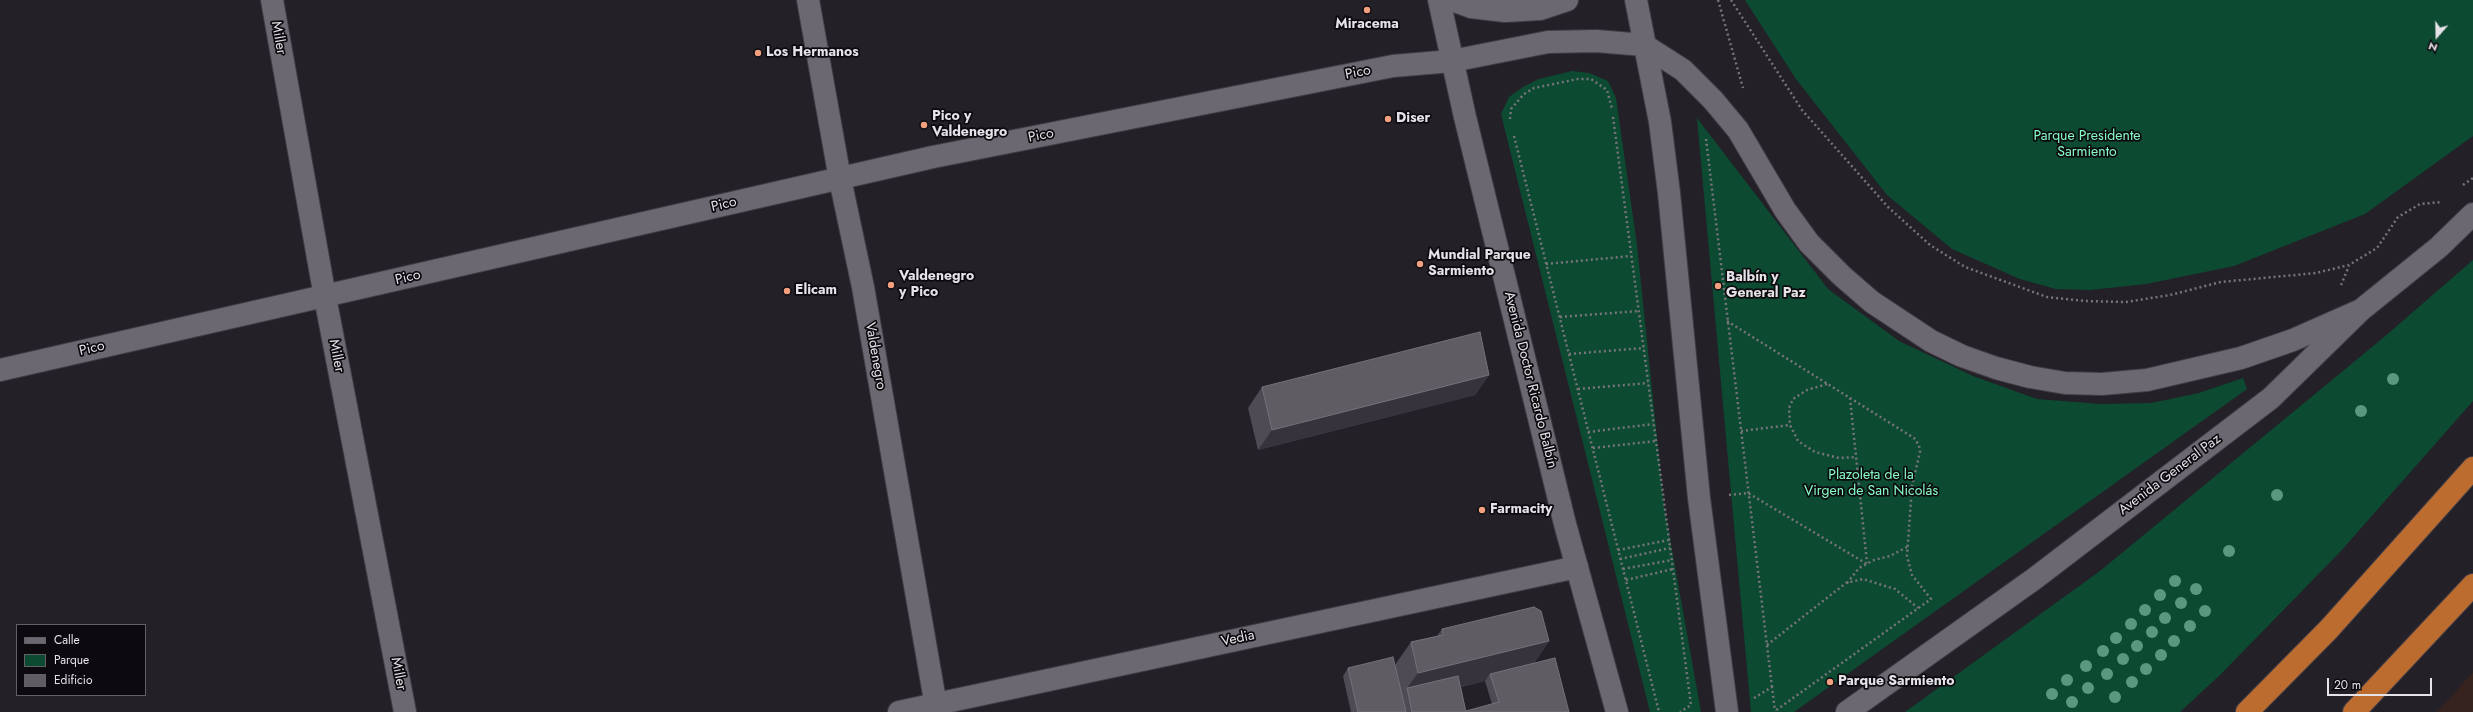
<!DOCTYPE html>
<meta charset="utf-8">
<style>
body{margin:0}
#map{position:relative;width:2473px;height:712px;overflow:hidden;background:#232028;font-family:Jost,sans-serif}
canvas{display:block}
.legend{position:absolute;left:16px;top:624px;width:130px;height:72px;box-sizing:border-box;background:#0c0a0e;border:1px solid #636065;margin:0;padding:5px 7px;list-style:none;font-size:12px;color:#e5e2e8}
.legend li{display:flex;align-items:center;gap:8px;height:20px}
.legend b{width:20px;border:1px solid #636065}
.north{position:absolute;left:2417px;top:16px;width:40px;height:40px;-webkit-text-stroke:3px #0c0a0e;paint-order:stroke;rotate:200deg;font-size:11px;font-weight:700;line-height:16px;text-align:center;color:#e5e2e8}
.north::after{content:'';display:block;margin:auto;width:14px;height:18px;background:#e5e2e8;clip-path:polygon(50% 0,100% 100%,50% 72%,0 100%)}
.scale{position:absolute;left:2327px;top:678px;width:105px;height:18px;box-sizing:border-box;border:2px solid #e5e2e8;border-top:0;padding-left:5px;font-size:12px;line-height:14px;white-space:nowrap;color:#e5e2e8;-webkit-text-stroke:3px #0c0a0e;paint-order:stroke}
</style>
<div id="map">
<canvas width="2473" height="712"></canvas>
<ul class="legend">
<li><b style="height:5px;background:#6c6871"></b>Calle</li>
<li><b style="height:11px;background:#0c4b32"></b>Parque</li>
<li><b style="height:11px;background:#5f5c64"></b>Edificio</li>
</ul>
<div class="north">N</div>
<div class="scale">20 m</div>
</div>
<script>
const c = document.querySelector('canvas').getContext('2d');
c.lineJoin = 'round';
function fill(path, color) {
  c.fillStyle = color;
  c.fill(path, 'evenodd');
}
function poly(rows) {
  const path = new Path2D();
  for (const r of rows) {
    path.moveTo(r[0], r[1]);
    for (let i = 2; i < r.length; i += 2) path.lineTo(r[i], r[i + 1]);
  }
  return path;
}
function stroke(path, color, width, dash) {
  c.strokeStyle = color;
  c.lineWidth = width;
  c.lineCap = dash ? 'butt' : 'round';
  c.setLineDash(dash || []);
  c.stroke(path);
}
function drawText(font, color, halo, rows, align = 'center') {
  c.font = font + ' Jost,sans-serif';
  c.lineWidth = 3.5;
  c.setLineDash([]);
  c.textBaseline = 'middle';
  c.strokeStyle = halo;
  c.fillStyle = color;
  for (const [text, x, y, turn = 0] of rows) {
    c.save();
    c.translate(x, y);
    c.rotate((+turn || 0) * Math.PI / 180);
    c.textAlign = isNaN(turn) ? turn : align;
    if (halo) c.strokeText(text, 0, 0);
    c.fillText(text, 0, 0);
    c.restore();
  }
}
const industrial = poly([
 [2473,672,2473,712,2437,712]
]);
const green = poly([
 [1745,0,2473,0,2473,136,2365,214,2234,266,2146,284,2090,290,2056,289,2020,279,1952,249,1887,195,1796,79],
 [1572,71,1589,73,1608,81,1616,98,1637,245,1664,505,1701,712,1650,712,1501,114,1509,97,1523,87,1539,79],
 [1697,118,1828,289,1899,341,1973,376,2037,399,2101,404,2151,403,2199,393,2243,378,2247,389,1794,712,1751,712],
 [2473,260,2473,401,2340,552,2220,675,2180,712,1905,712,2100,571,2383,338]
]);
const path = poly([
 [1718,0,1743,88],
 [1731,0,1802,110,1888,207,1930,245,1965,267,2047,297,2085,301,2126,302,2170,295,2221,282,2316,273,2349,265,2377,248,2398,217,2420,204,2442,202],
 [1613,117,1691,705,1680,712],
 [1510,119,1511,109,1524,94,1534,88,1578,79,1591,79,1607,90,1612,109],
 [1514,136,1659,712],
 [1706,139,1772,687],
 [2463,185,2473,178],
 [1546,264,1631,256],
 [2341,285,2349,266],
 [1560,317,1639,311],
 [1727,321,1914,438,1919,445,1920,452,1912,486,1907,556,1912,575,1931,599,1775,711],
 [1569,354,1644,348],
 [1827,384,1807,390,1793,399,1789,408,1790,425,1798,441,1815,452,1839,458,1856,457],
 [1578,389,1648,383],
 [1850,398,1867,563],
 [1741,431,1790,425],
 [1588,432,1653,424],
 [1593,448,1656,441],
 [1729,495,1748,493,1867,564],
 [1618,550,1669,540],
 [1620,559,1670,548],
 [1623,569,1672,560],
 [1626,580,1673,569],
 [1847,583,1859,568,1874,560,1890,556,1907,547],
 [1767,645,1846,583,1863,579,1895,589,1918,608],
 [1754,698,1772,687,1775,711]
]);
const street = poly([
 [272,0,325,297,405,712],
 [808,0,840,179,863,287,937,712],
 [0,370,933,157,1393,66,1452,61],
 [899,712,1577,567]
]);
const secondary = poly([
 [1439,0,1465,117,1565,524,1617,712],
 [1452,0,1471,7,1505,11,1540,9,1567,0],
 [1636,0,1660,122,1669,193,1699,498,1727,712],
 [1452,61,1548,42,1596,41,1644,45,1683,70,1713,100,1738,130,1785,210,1809,243,1842,276,1872,302,1931,341,1962,356,1996,368,2030,377,2065,383,2102,384,2147,380,2241,358,2293,340,2361,310],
 [1847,712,2034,579,2271,398,2361,310,2439,247,2473,214]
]);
const highway = poly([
 [2247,712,2329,629,2473,468],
 [2354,712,2473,585]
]);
const trees = [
 [2393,379],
 [2361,411],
 [2277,495],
 [2229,551],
 [2175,581],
 [2196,589],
 [2160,595],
 [2181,603],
 [2145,610],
 [2205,611],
 [2165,618],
 [2131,624],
 [2190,626],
 [2152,632],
 [2116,638],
 [2174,641],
 [2137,646],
 [2103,651],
 [2161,655],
 [2123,659],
 [2086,666],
 [2146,669],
 [2107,674],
 [2067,680],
 [2132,682],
 [2088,688],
 [2052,694],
 [2115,697],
 [2072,702]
];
const wall = poly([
 [1489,375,1475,395,1258,450,1248,408,1262,387],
 [1442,629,1549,641,1534,663,1569,712,1351,712,1343,676,1348,668,1395,665,1411,642,1437,636],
 [1485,681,1492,704,1466,711,1461,687]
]);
const shadedWall = poly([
 [1489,375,1475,395,1258,450,1272,430],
 [1549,641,1528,671,1490,674,1485,681,1410,700,1407,688,1418,673]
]);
const building = poly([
 [1480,332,1489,375,1272,430,1262,387,1480,332],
 [1534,607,1541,611,1549,641,1418,673,1411,642,1443,635,1442,629,1534,607],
 [1393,657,1406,712,1358,712,1348,668,1393,657],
 [1555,658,1569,712,1466,712,1466,711,1499,702,1490,674,1555,658],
 [1458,676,1466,712,1412,712,1407,688,1458,676]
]);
const markers = [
 [1367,10,4,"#f2a080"],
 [758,53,4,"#f2a080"],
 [1388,119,4,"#f2a080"],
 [924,125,4,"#f2a080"],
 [1420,264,4,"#f2a080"],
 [891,285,4,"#f2a080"],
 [1718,286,4,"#f2a080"],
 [787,291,4,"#f2a080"],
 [1482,510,4,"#f2a080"],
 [1830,682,4,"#f2a080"]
];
const poiNames = [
 ["Miracema",1367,25,"center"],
 ["Los Hermanos",766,53],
 ["Pico y",932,117],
 ["Valdenegro",932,133],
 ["Diser",1396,119],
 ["Mundial Parque",1428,256],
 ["Sarmiento",1428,272],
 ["Valdenegro",899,277],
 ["y Pico",899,293],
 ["Balbín y",1726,278],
 ["General Paz",1726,294],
 ["Elicam",795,291],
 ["Farmacity",1490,510],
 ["Parque Sarmiento",1838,682]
];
const streetNames = [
 ["Miller",278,38,80],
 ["Pico",1358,73,-11],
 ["Pico",1041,136,-11],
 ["Pico",724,205,-13],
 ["Pico",408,278,-13],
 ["Pico",92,349,-13],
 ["Miller",336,356,79],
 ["Valdenegro",875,356,80],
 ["Avenida Doctor Ricardo Balbín",1530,380,76],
 ["Avenida General Paz",2170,475,-37],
 ["Vedia",1238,639,-12],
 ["Miller",398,674,79]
];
const parkNames = [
 ["Parque Presidente",2087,137],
 ["Sarmiento",2087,153],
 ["Plazoleta de la",1871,476],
 ["Virgen de San Nicolás",1871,492]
];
fill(industrial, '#362320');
fill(green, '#0c4b32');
stroke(street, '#413d44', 24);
stroke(secondary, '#413d44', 24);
stroke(highway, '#413d44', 24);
stroke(path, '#77747b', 2.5, [2, 3]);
stroke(street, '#6c6871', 22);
stroke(secondary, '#6c6871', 22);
stroke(highway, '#bd6c30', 22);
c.fillStyle = '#5a997e';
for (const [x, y] of trees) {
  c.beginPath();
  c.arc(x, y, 6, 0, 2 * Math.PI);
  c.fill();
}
fill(wall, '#4f4b54');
fill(shadedWall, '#37333c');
fill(building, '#5f5c64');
stroke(building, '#747179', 1);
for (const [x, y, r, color] of markers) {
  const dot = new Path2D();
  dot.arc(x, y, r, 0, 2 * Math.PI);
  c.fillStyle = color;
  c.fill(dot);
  stroke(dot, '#0c0a0e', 1.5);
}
drawText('bold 14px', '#e5e2e8', '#0c0a0e', poiNames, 'left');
drawText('14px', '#e5e2e8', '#0c0a0e', streetNames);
drawText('14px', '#87fcc5', '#0c0a0e', parkNames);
</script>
